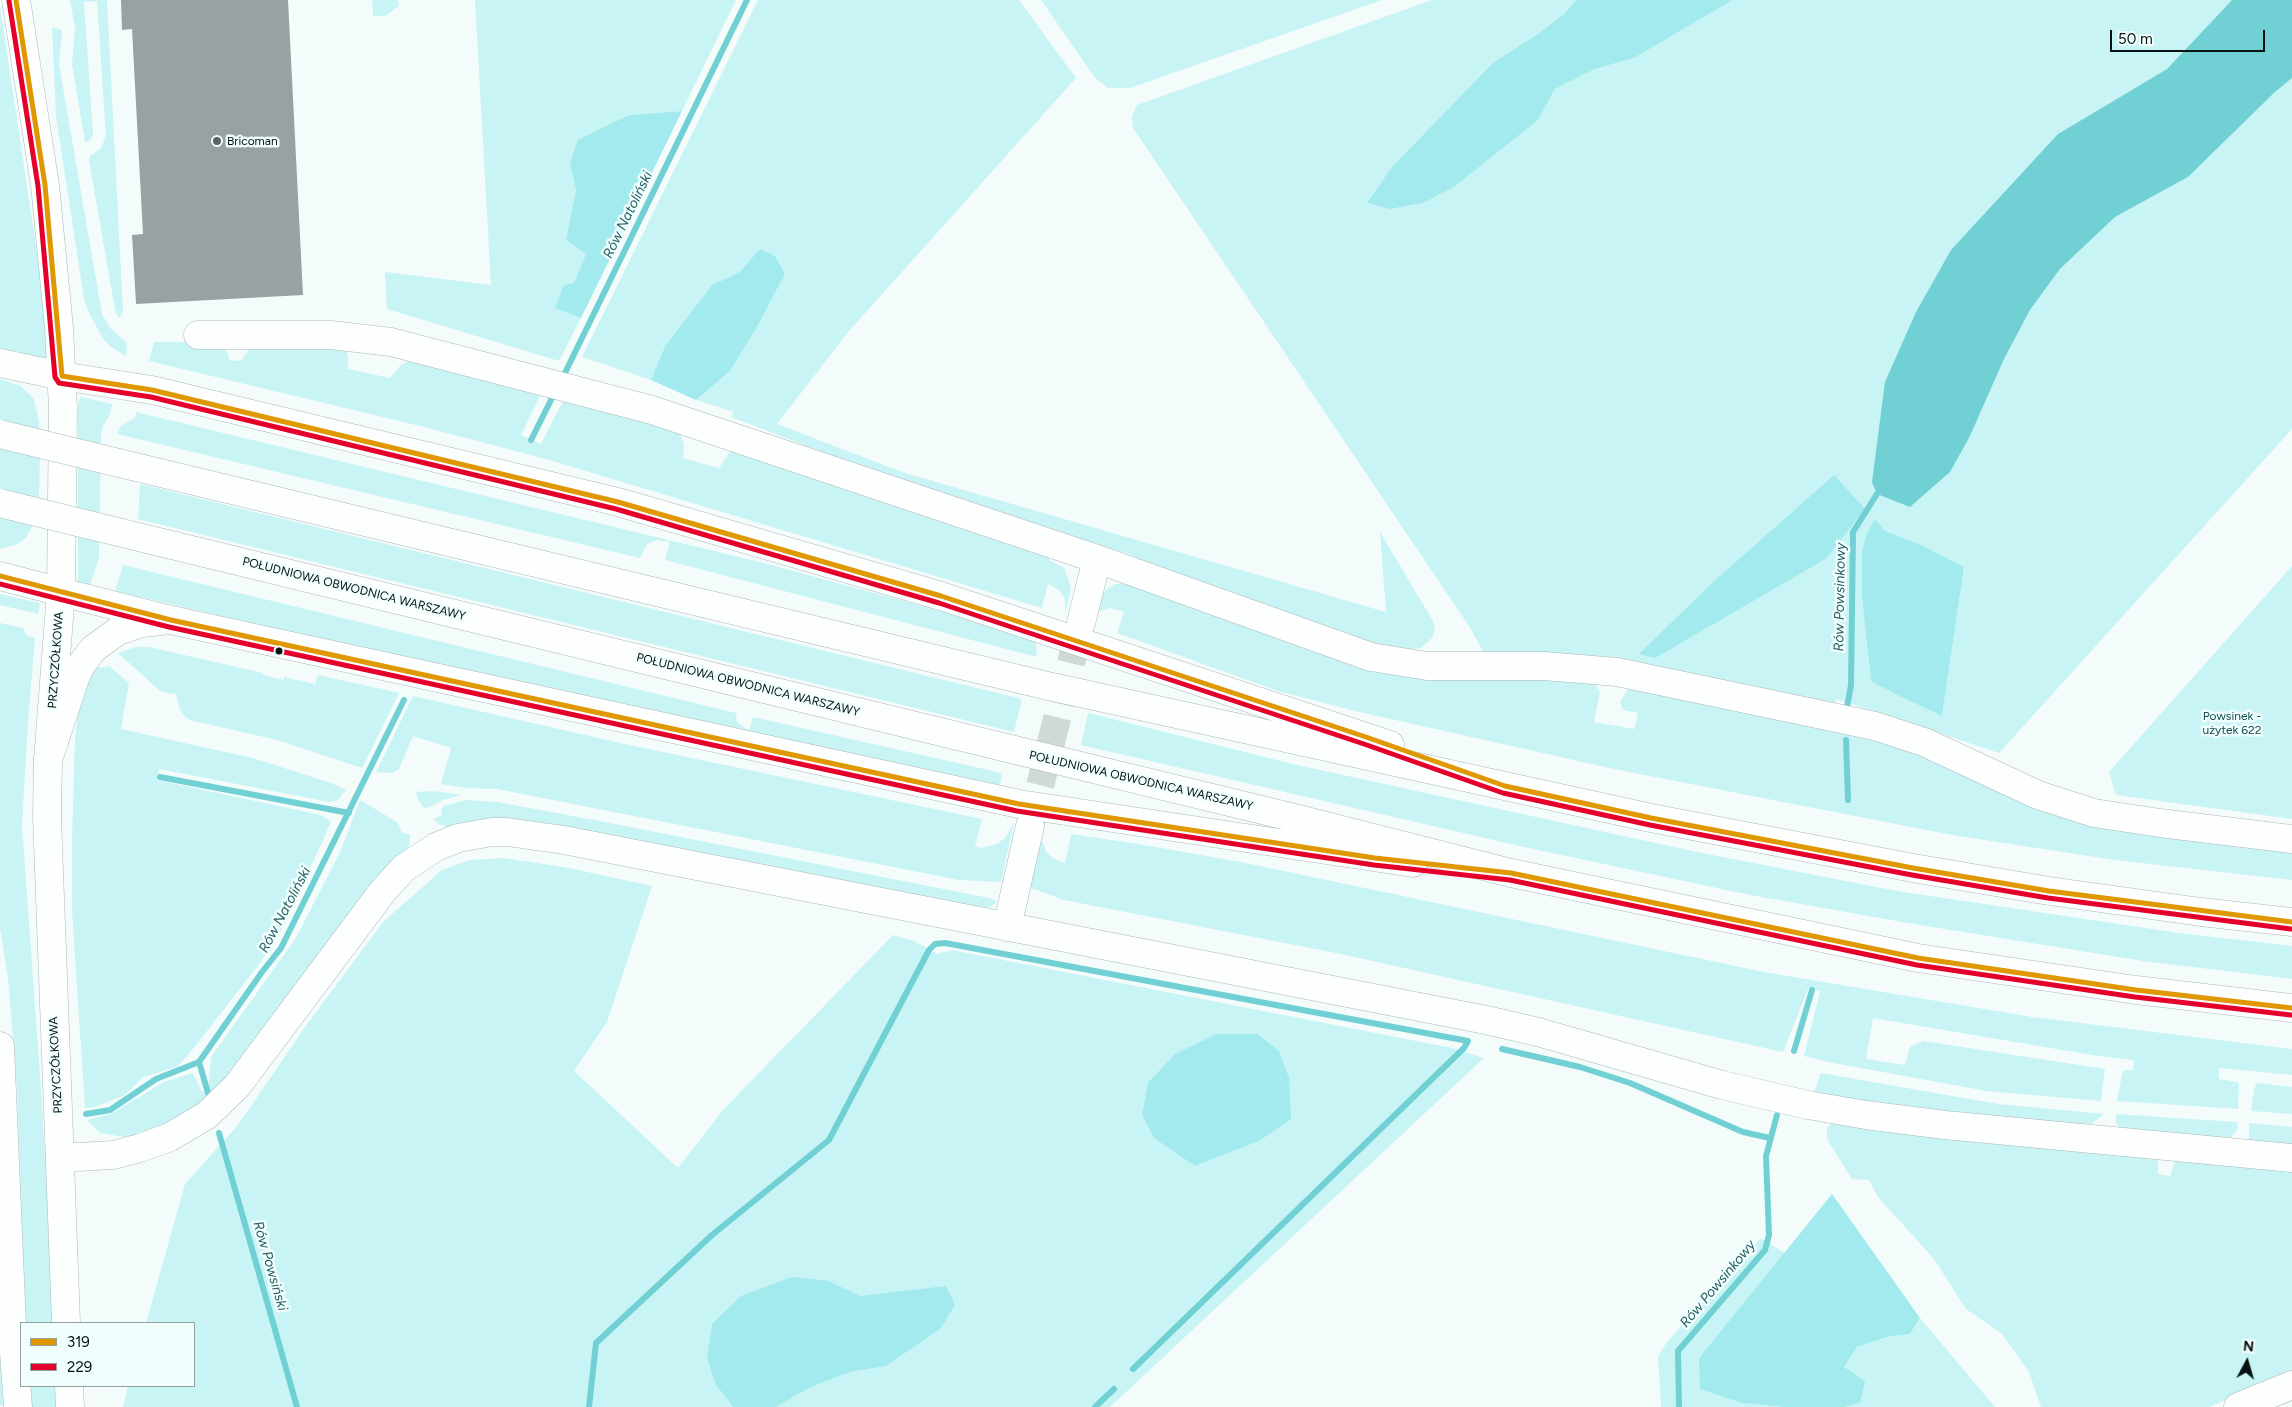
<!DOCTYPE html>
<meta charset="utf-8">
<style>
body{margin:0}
#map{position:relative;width:2292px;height:1407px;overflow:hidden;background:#f4fbfb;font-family:Figtree,sans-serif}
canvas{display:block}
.legend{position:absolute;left:20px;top:1322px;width:175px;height:65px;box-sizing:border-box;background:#f1fefe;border:1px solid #93a0a0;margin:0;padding:6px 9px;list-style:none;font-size:15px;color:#071313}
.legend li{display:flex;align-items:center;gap:10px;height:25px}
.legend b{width:25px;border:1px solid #93a0a0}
.north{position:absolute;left:2222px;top:1337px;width:50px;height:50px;-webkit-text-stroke:4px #f1fefe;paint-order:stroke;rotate:6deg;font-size:14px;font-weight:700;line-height:20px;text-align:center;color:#071313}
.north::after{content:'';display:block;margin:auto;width:18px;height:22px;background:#071313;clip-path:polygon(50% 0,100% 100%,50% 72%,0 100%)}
.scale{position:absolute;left:2110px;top:30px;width:155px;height:22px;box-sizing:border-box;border:2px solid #071313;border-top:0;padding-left:6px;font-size:15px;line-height:18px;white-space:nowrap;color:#071313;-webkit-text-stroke:4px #f1fefe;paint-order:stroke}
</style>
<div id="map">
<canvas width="2292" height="1407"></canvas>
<ul class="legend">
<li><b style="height:6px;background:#df9702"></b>319</li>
<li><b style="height:6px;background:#e4002b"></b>229</li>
</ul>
<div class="north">N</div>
<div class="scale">50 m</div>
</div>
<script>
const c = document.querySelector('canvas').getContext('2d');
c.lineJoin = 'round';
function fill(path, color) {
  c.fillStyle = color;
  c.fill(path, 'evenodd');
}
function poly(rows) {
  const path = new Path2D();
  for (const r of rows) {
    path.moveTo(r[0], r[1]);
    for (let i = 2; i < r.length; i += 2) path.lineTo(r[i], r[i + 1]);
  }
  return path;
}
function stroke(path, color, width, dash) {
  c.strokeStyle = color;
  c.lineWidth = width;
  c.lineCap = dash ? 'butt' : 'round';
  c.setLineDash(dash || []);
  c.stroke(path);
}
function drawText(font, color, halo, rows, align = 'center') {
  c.font = font + ' Figtree,sans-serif';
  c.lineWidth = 5;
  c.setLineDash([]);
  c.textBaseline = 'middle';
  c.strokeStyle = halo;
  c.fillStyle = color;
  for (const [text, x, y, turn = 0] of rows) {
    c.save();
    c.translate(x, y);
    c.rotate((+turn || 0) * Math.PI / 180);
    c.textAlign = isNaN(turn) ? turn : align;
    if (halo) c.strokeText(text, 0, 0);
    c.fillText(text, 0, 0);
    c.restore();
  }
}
const green = poly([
 [70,0,107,0,123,311,119,319,115,310,89,160,90,156,101,148,106,136,97,1,84,2,93,134,91,140,85,142,72,64,75,28],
 [372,0,398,0,399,6,385,16,373,16],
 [475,0,736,0,682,111,629,115,570,163,576,190,566,240,586,254,574,283,555,308,581,318,559,361,387,309,385,272,491,285],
 [758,0,1019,0,1076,78,849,331,777,424,905,473,1386,612,1380,532,1433,621,1435,630,1432,638,1421,648,1402,650,1337,633,1152,566,1129,554,913,487,731,417,734,412,696,400,730,371,757,327,785,274,740,272,712,285,665,346,651,380,582,357],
 [1041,0,1382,0,1130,88,1108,88,1095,78],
 [1432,0,1576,0,1564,14,1542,31,1494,63,1367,203,1389,209,1538,120,1555,89,1595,69,1634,58,1733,0,2232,0,2167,69,2058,134,1970,436,2004,359,2030,310,2060,269,2115,217,2188,177,2275,92,2292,78,2292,429,1999,753,1836,699,1834,709,1485,655,1469,626,1133,128,1132,116,1137,105],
 [1865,509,1827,558,1640,654,1711,584],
 [1875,520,1885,531,1964,567,1942,716,1895,694,1871,681,1862,598,1862,553],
 [0,6,43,293,48,359,0,348],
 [52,27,62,30,59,64,102,314,110,328,127,343,126,356,111,347,104,340,90,315,84,299,56,116],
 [154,342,218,342,228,353,229,360,241,361,252,345,338,347,346,351,348,355,348,369,390,378,400,366,410,360,543,390,521,435,541,444,565,397,678,429,684,444,683,458,719,468,730,452,743,448,1050,554,1049,560,1064,568,1069,581,1071,589,1066,611,1064,597,1059,590,1048,584,1042,608,546,459,420,426,149,361],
 [0,379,21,386,34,399,39,421,40,450,39,505,34,523,26,538,18,544,0,549],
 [81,397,112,404,110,414,103,426,101,435,99,559,89,587,80,585,78,582,78,403],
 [136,412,764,563,951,614,1036,642,1037,657,665,560,670,542,657,540,647,544,640,558,117,434,121,426,135,418],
 [140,484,1022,699,1014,732,138,519],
 [123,565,736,713,737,722,749,731,753,717,1002,773,1000,785,457,671,115,591],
 [2292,566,2292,819,2116,795,2109,772],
 [1125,583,1318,652,1588,682,1596,685,1600,692,1594,722,1634,729,1638,713,1623,710,1620,702,1629,688,1753,710,1889,745,1925,757,2041,811,2089,823,2292,850,2292,880,2115,860,1952,835,1614,769,1355,711,1278,691,1117,633,1124,612,1110,608,1100,611,1096,616,1100,597,1106,590,1115,584],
 [0,594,40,603,38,614,0,605],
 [0,623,23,628,27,636,35,638,28,723,22,826,42,1103,54,1323,25,1323,17,1087,8,979,0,928],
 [136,647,149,647,263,673,263,675,284,680,284,677,315,684,318,675,399,693,362,768,277,740,190,720,183,715,179,707,176,694,165,693,159,690,118,653],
 [95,663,100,668,109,666,129,683,121,729,253,758,331,783,346,790,338,800,330,802,159,769,157,780,321,815,331,822,285,924,260,963,189,1054,177,1067,143,1077,125,1095,95,1107,85,1108,72,912,72,838,75,740,80,691],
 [413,696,625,744,982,819,975,846,981,848,996,844,1004,839,1014,823,1001,882,959,880,497,789,467,788,441,784,451,748,413,736,399,769,393,773,376,772],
 [1088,713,1297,765,1697,852,1897,891,2179,933,2292,946,2292,979,2143,961,1908,923,1750,895,1524,847,1081,745],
 [431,791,442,792,461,795,443,800,425,809,418,800,416,792],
 [360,800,397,822,402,833,410,834,409,848,216,1092,199,1109,151,1133,124,1137,100,1133,87,1120,111,1114,164,1082,193,1073,202,1092,208,1092,211,1057,296,938,340,852],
 [465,800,497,802,605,822,989,898,997,901,992,906,983,909,452,829,438,824,434,819,442,815,441,811,444,806],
 [1040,827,1044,828,1041,837,1046,852,1053,858,1065,863,1071,834,1132,843,1241,862,1764,972,2032,1017,2292,1049,2292,1075,2219,1068,2219,1079,2237,1082,2239,1084,2238,1109,2117,1101,2122,1074,2124,1070,2133,1070,2134,1060,2098,1056,1873,1018,1866,1059,1905,1065,1910,1047,1923,1041,2105,1069,2101,1101,1987,1091,1828,1062,1804,1056,1820,991,1808,989,1783,1052,1341,954,1064,900,1026,886],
 [503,858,564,867,652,886,607,1022,574,1071,678,1168,723,1110,893,935,914,941,937,954,952,950,1452,1048,1484,1058,1110,1407,776,1407,809,1388,850,1372,886,1366,900,1293,860,1296,829,1281,716,1385,733,1407,123,1407,128,1386,194,1386,194,1323,146,1323,185,1184,238,1125,305,1027,384,921,442,870,470,860],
 [1217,1034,1259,1141,1195,1166],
 [1821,1073,1998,1104,2104,1114,2086,1128,1906,1111,1813,1095],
 [2257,1083,2292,1087,2292,1114,2251,1111,2254,1089],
 [2116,1114,2238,1122,2237,1130,2228,1141,2119,1128,2116,1122],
 [1841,1121,2156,1155,2158,1159,2158,1174,2170,1176,2176,1158,2292,1167,2292,1373,2209,1407,2041,1407,2029,1372,2001,1333,1966,1309,1934,1259,1878,1197,1869,1180,1852,1179,1827,1139,1827,1128,1832,1123],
 [2249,1123,2292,1127,2292,1148,2249,1140],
 [1761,1238,1785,1253,1699,1358,1742,1403,1783,1407,1661,1407,1658,1356,1667,1342],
 [1920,1318,1995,1407,1845,1407,1860,1403,1844,1367,1857,1347,1887,1337,1910,1334],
 [0,1331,5,1406,0,1405],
 [29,1386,58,1386,59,1407,31,1407]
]);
const forest = poly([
 [1576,0,1733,0,1634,58,1595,69,1555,89,1538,120,1455,186,1423,203,1389,209,1367,203,1392,167,1493,63,1542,31,1564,14],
 [682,111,581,318,555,308,564,285,574,283,586,254,566,240,576,190,570,163,578,140,629,115],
 [760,249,775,256,785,274,757,327,730,371,696,400,651,380,665,346,712,285,740,272],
 [1834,475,1865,509,1827,558,1655,658,1639,654,1711,584],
 [1875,519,1885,531,1923,546,1964,567,1942,716,1895,694,1871,681,1862,598,1862,553,1866,535],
 [1217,1034,1257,1034,1279,1051,1289,1078,1291,1119,1259,1141,1195,1166,1154,1138,1142,1115,1148,1083,1175,1054],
 [1832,1194,1920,1318,1910,1334,1887,1337,1857,1347,1844,1367,1865,1381,1860,1403,1845,1407,1783,1407,1742,1403,1700,1389,1699,1358],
 [792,1277,829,1281,860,1296,946,1286,955,1305,941,1328,886,1366,850,1372,809,1388,776,1407,733,1407,716,1385,707,1358,712,1324,741,1296]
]);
const water = poly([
 [2232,0,2292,0,2292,78,2275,92,2188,177,2115,217,2060,269,2030,310,2004,359,1970,436,1950,472,1910,507,1877,494,1872,482,1885,382,1916,312,1951,250,2058,134,2167,69]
]);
const stream = poly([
 [562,379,747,0],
 [531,440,555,392],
 [1847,707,1851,685,1853,532,1877,494],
 [1846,740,1848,800],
 [160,777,349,813],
 [1502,1049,1580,1067,1630,1083,1743,1132,1770,1138],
 [1794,1051,1812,990],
 [199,1062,208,1093],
 [86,1114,110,1110,156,1079,199,1062,262,972,281,948,404,700],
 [219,1133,297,1407],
 [589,1407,596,1343,712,1235,829,1140,929,950,935,944,945,943,1468,1041,1464,1048,1133,1369],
 [1095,1407,1114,1389],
 [1679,1407,1678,1351,1765,1250,1769,1235,1766,1156,1777,1115]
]);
const building = poly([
 [121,0,288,0,303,295,136,304,132,235,143,234,132,29,122,30]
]);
const minorTunnel = poly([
 [1030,826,1081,623]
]);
const minor = poly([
 [198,335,331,335,391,342,652,410,1097,559,1371,657,1427,666,1544,666,1617,672,1875,726,1924,742,2038,795,2094,813,2160,823,2292,839],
 [1081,623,1097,559],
 [1007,927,1030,826],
 [60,1158,113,1155,140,1148,170,1137,207,1115,237,1086,383,891,404,868,436,847,458,838,492,832,507,832,564,840,1486,1020,1538,1032,1722,1085,1808,1105,1866,1115,1945,1125,2292,1158],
 [2238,1407,2292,1385]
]);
const major = poly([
 [16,0,45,185,59,328,63,408,61,592,48,760,47,817,66,1323],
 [0,363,62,376],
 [0,576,61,592],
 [0,1046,12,1325,18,1407],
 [69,1386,70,1407]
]);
const highway = poly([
 [62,376,152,390,618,502,941,596,1390,745],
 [119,463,1048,686,1651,818,1913,868,2049,891,2201,912,2292,922],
 [122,533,1299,819,1511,873,1918,958,2136,990,2292,1008],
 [61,592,171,620,1019,804,1413,863],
 [48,760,74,681,81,665,93,649,118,631,142,623,161,621]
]);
const highwayBridge = poly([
 [0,434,119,463],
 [0,503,122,533]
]);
const bus1 = poly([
 [16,0,45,185,62,376,152,390,618,502,941,596,1366,737,1505,786,1651,818,1913,868,2049,891,2292,922],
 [0,576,171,620,1019,804,1375,858,1511,873,1918,958,2136,990,2292,1008]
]);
const bus2 = poly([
 [9,1,38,186,55,377,59,383,151,397,616,509,939,603,1364,744,1503,793,1650,825,1912,875,2048,898,2291,929],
 [0,584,169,627,1017,811,1374,865,1510,880,1917,965,2135,997,2291,1015]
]);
const markers = [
 [217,141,5,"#5a6464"],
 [279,651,4.5,"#071313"]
];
const poiNames = [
 ["Bricoman",227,141]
];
const streetNames = [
 ["POŁUDNIOWA OBWODNICA WARSZAWY",354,589,14],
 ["PRZYCZÓŁKOWA",56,660,-86],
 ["POŁUDNIOWA OBWODNICA WARSZAWY",748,685,14],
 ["POŁUDNIOWA OBWODNICA WARSZAWY",1141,781,13],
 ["PRZYCZÓŁKOWA",56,1065,-93]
];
const parkNames = [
 ["Powsinek -",2232,716],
 ["użytek 622",2232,730]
];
const waterNames = [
 ["Rów Natoliński",628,215,-64],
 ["Rów Powsinkowy",1840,597,-89],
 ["Rów Natoliński",285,910,-62],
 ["Rów Powsiński",270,1266,74],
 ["Rów Powsinkowy",1718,1284,-50]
];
fill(green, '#c9f4f5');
fill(forest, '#a2eaed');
fill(water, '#70d0d3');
stroke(stream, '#70d0d3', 6);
fill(building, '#99a2a2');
stroke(minorTunnel, '#d0d8d8', 28, [28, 14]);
stroke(minor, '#aeb7b7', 29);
stroke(major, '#aeb7b7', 29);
stroke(highway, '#aeb7b7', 29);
stroke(minor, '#fdfefe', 28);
stroke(major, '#fdfefe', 28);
stroke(highway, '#fdfefe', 28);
stroke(highwayBridge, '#aeb7b7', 29, []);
stroke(highwayBridge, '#fdfefe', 28);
stroke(bus1, '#df9702', 5);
stroke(bus2, '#e4002b', 5);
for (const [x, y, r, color] of markers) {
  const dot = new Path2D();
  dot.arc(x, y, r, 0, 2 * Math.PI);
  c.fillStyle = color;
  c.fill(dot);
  stroke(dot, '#f1fefe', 2);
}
drawText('12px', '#071313', '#f1fefe', poiNames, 'left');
drawText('12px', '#071313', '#f1fefe', streetNames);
drawText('12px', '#144c4e', '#f1fefe', parkNames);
drawText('italic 14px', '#285d5f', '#f1fefe', waterNames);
</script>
